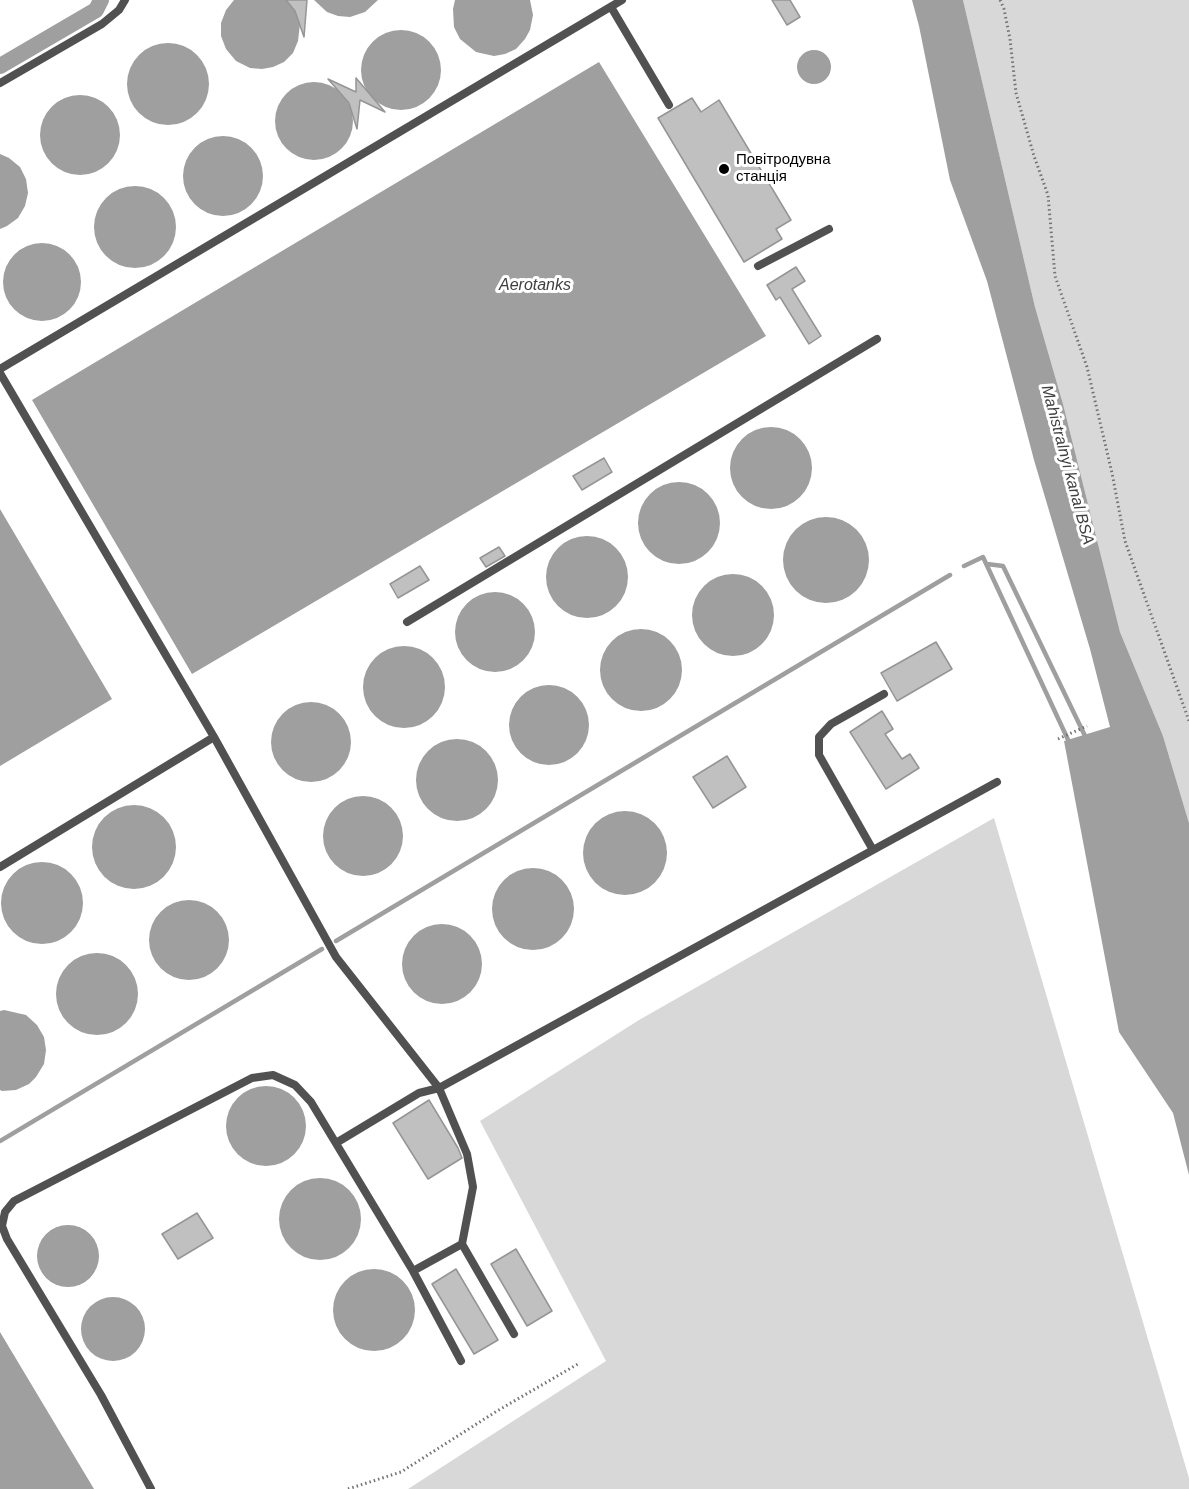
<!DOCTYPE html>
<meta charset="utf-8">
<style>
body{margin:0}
canvas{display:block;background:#fff}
</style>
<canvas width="1189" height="1489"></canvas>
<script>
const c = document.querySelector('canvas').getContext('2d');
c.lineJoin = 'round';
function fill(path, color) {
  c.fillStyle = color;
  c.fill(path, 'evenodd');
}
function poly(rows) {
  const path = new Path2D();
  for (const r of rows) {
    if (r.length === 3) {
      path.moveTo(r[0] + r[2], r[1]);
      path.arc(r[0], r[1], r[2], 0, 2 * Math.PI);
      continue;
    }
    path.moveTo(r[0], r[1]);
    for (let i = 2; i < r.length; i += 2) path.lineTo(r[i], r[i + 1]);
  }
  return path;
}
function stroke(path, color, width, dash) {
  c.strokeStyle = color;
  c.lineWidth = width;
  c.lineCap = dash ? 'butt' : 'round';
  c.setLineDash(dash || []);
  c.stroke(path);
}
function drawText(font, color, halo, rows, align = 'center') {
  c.font = font + ' Arial,sans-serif';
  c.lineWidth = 6;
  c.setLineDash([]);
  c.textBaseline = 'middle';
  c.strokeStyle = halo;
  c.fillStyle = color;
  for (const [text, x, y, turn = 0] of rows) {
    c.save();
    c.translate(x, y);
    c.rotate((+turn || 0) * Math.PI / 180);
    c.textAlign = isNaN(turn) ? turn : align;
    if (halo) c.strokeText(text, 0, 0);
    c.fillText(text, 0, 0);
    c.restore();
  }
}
const green = poly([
 [963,0,1189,0,1189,823,1163,736,1120,632,1063,404,1035,307],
 [994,818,1189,1478,1189,1489,408,1489,606,1361,480,1121,639,1020]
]);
const water = poly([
 [234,0,286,0,295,11,300,24,298,41,293,53,284,62,273,67,262,69,250,68,236,61,226,49,221,36,221,23,226,10],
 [314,0,378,0,365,12,350,17,338,16,327,12],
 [455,0,530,0,533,15,530,30,525,39,516,49,505,54,494,56,476,52,460,39,454,27,453,9],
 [912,0,963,0,1035,307,1063,404,1120,632,1163,736,1189,823,1189,1175,1173,1113,1119,1032,1064,741,1110,727,1090,649,1034,460,987,281,950,180,919,26],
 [401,70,40],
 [168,84,41],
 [814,67,17],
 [599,62,766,336,192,674,32,400],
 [314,121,39],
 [80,135,40],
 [223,176,40],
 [0,154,9,158,20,167,26,179,28,193,25,206,18,218,7,226,0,229],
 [135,227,41],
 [42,282,39],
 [771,468,41],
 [679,523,41],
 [0,509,112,699,0,766],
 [826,560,43],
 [587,577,41],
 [733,615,41],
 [495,632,40],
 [641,670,41],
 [404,687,41],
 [549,725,40],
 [311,742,40],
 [457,780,41],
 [363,836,40],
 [134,847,42],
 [625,853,42],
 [42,903,41],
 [533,909,41],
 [189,940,40],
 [442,964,40],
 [97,994,41],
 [4,1010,26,1015,37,1025,44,1037,46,1050,44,1064,36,1077,29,1084,16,1090,2,1091,0,1090,0,1011],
 [266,1126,40],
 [320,1219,41],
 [68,1256,31],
 [374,1310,41],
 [113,1329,32],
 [0,1332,94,1489,0,1489]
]);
const stream = poly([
 [987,564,1003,566,1087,740],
 [964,566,983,557,1070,744],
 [336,941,950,575],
 [0,1141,322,949]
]);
const canal = poly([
 [0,66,96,10,101,0]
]);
const building = poly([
 [286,0,307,0,304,37,295,11,286,0],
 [772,0,790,0,800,17,787,25,772,0],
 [356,78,385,112,360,100,357,129,349,103,328,79,356,92,356,78],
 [692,98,701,112,719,100,791,220,776,229,782,239,744,262,658,118,692,98],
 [796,267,805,281,792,289,821,336,809,344,780,297,776,300,767,285,796,267],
 [604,458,612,472,582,490,573,476,604,458],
 [499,547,505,556,486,567,480,558,499,547],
 [420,566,429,580,398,598,390,584,420,566],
 [936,642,952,669,897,701,881,673,936,642],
 [882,711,893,729,885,734,902,759,910,754,919,768,886,789,850,732,882,711],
 [727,756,746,787,713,808,693,777,727,756],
 [429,1100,458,1148,462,1158,428,1179,393,1123,429,1100],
 [197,1213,213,1238,178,1259,162,1234,197,1213],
 [516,1249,552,1311,527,1326,491,1264,516,1249],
 [456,1269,498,1340,474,1354,432,1284,456,1269]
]);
const path = poly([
 [1000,0,1004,9,1010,39,1016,93,1034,156,1048,195,1055,276,1087,367,1112,473,1125,541,1189,721],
 [1058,739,1087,726],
 [348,1489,401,1472,497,1411,578,1364]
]);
const lane = poly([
 [611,7,669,105],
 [0,83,102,24,119,10,125,0],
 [758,266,829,229],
 [0,369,622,0],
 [0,373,214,737,336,957,439,1088,467,1154,473,1187,462,1244,514,1334],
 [407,622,877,339],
 [873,850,819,755,819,737,831,724,884,694],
 [0,867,214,737],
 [336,1143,419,1093,439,1088,997,782],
 [413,1271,462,1244],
 [151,1489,101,1395,7,1239,2,1226,5,1212,14,1201,252,1078,273,1075,295,1085,311,1102,413,1271,461,1361]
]);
const markers = [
 [724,169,6,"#000"]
];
const poiNames = [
 ["Повітродувна",736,160],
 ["станція",736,177]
];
const waterNames = [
 ["Aerotanks",535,286],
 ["Mahistralnyi kanal BSA",1067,465,75]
];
fill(green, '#d8d8d8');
fill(water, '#9f9f9f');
stroke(stream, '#9f9f9f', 4.5);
stroke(canal, '#9f9f9f', 16);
fill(building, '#c0c0c0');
stroke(building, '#959595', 1.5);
stroke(path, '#737373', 3, [1.5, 3]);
stroke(lane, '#515151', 8);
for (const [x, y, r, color] of markers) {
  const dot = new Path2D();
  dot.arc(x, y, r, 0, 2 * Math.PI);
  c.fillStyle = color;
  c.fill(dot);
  stroke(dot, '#fff', 2);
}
drawText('15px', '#000', '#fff', poiNames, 'left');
drawText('italic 16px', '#404040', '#fff', waterNames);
</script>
